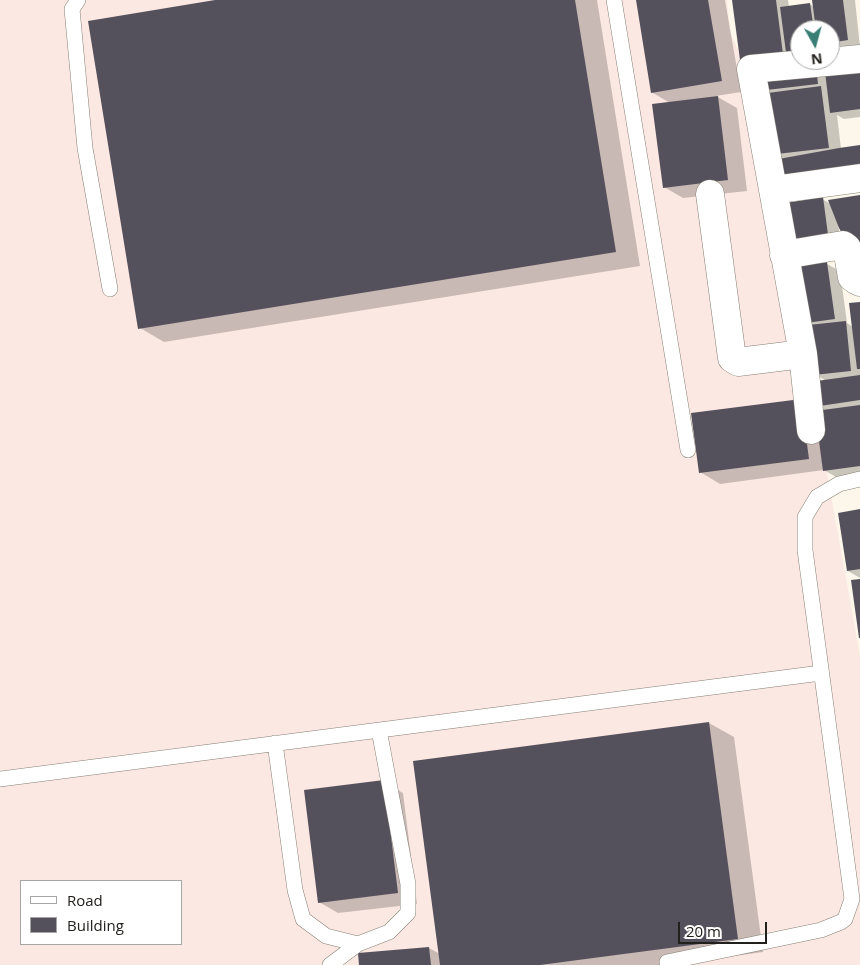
<!DOCTYPE html>
<style>
body{margin:0}
#map{position:relative;width:860px;height:965px;overflow:hidden;background:#fcf7ea;font-family:"Open Sans",sans-serif}
canvas{display:block}
.legend{position:absolute;left:20px;top:880px;width:162px;height:65px;box-sizing:border-box;background:#fff;border:1px solid #a7a6a4;margin:0;padding:6px 9px;list-style:none;font-size:15px;color:#22201c}
.legend li{display:flex;align-items:center;gap:10px;height:25px}
.legend b{width:25px;border:1px solid #a7a6a4}
.north{position:absolute;left:790px;top:20px;width:50px;height:50px;box-sizing:border-box;background:#fff;border:1px solid #a7a6a4;border-radius:50%;rotate:173deg;font-size:14px;font-weight:700;line-height:20px;text-align:center;color:#22201c}
.north::after{content:'';display:block;margin:auto;width:18px;height:22px;background:#387e75;clip-path:polygon(50% 0,100% 100%,50% 72%,0 100%)}
.scale{position:absolute;left:678px;top:922px;width:89px;height:22px;box-sizing:border-box;border:2px solid #22201c;border-top:0;padding-left:6px;font-size:15px;line-height:18px;white-space:nowrap;color:#22201c;-webkit-text-stroke:4px #fff;paint-order:stroke}
</style>
<div id="map">
<canvas width="860" height="965"></canvas>
<ul class="legend">
<li><b style="height:6px;background:#fff"></b>Road</li>
<li><b style="height:14px;background:#55515c"></b>Building</li>
</ul>
<div class="north">N</div>
<div class="scale">20 m</div>
</div>
<script>
const c = document.querySelector('canvas').getContext('2d');
c.lineJoin = 'round';
function fill(path, color) {
  c.fillStyle = color;
  c.fill(path, 'evenodd');
}
function poly(rows) {
  const path = new Path2D();
  for (const r of rows) {
    path.moveTo(r[0], r[1]);
    for (let i = 2; i < r.length; i += 2) path.lineTo(r[i], r[i + 1]);
  }
  return path;
}
function stroke(path, color, width, dash) {
  c.strokeStyle = color;
  c.lineWidth = width;
  c.lineCap = dash ? 'butt' : 'round';
  c.setLineDash(dash || []);
  c.stroke(path);
}
const industrial = poly([
 [0,0,727,0,730,32,767,113,829,484,860,656,860,965,0,965],
 [21,881,181,881,181,944,21,944]
]);
const shadow = poly([
 [223,0,597,0,640,266,164,342,140,328],
 [637,0,725,0,741,92,716,96,737,108,747,191,683,198,664,187,670,103,653,93],
 [733,0,788,0,789,7,810,4,814,7,813,0,855,0,860,47,830,50,830,30,800,30,800,60,860,69,860,117,844,119,837,115,841,149,860,147,774,161,754,67],
 [860,196,838,224,842,249,800,256,822,199,831,204],
 [827,264,840,271,847,323,853,327,860,303,860,479,843,481,824,470,720,484,700,472,826,381,815,374,800,323],
 [860,511,860,578,848,571],
 [709,723,734,737,763,952,669,965,360,965,429,948,440,954],
 [384,782,403,793,417,904,338,913,319,902]
]);
const building = poly([
 [215,0,575,0,616,252,138,329,88,21],
 [636,0,708,0,722,81,651,93],
 [732,0,776,0,783,54,740,60],
 [812,0,843,0,848,40,830,43,830,30,816,30],
 [810,3,814,30,800,30,800,59,787,60,780,7],
 [816,66,818,84,758,91,756,72],
 [860,68,860,109,830,113,825,72],
 [821,86,829,148,768,155,760,94],
 [718,96,728,180,663,188,652,104],
 [860,145,860,176,777,187,773,160,839,148],
 [860,195,860,256,855,256,839,228,828,200],
 [823,197,829,242,785,249,779,204],
 [827,262,835,319,799,324,791,267],
 [860,302,860,369,857,369,849,303],
 [846,321,851,371,814,375,808,325],
 [860,375,860,400,813,407,809,382],
 [801,399,809,459,699,473,691,413],
 [860,405,860,466,823,471,815,411],
 [860,509,860,569,847,571,838,513],
 [860,579,860,638,859,638,851,580],
 [709,722,738,939,540,965,440,965,413,761],
 [384,780,398,893,318,903,304,790],
 [429,947,431,965,359,965,358,953]
]);
const lane = poly([
 [78,0,72,9,85,148,110,289],
 [614,0,688,450],
 [275,743,295,890,303,919,326,936,358,944],
 [0,779,821,673],
 [667,962,821,930,841,922,845,919,852,899,805,550,805,517,817,497,839,484,860,479],
 [330,965,358,944,389,932,408,913,408,884,379,730]
]);
const street = poly([
 [773,190,860,178],
 [710,194,732,358,738,362,803,354],
 [784,255,843,245,847,248,852,277,856,280,860,282],
 [811,430,803,354,751,69,860,59]
]);
fill(industrial, '#fce8e2');
fill(shadow, '#0003');
fill(building, '#55515c');
stroke(lane, '#858075', 16);
stroke(street, '#858075', 29);
stroke(lane, '#fff', 15);
stroke(street, '#fff', 28);
</script>
